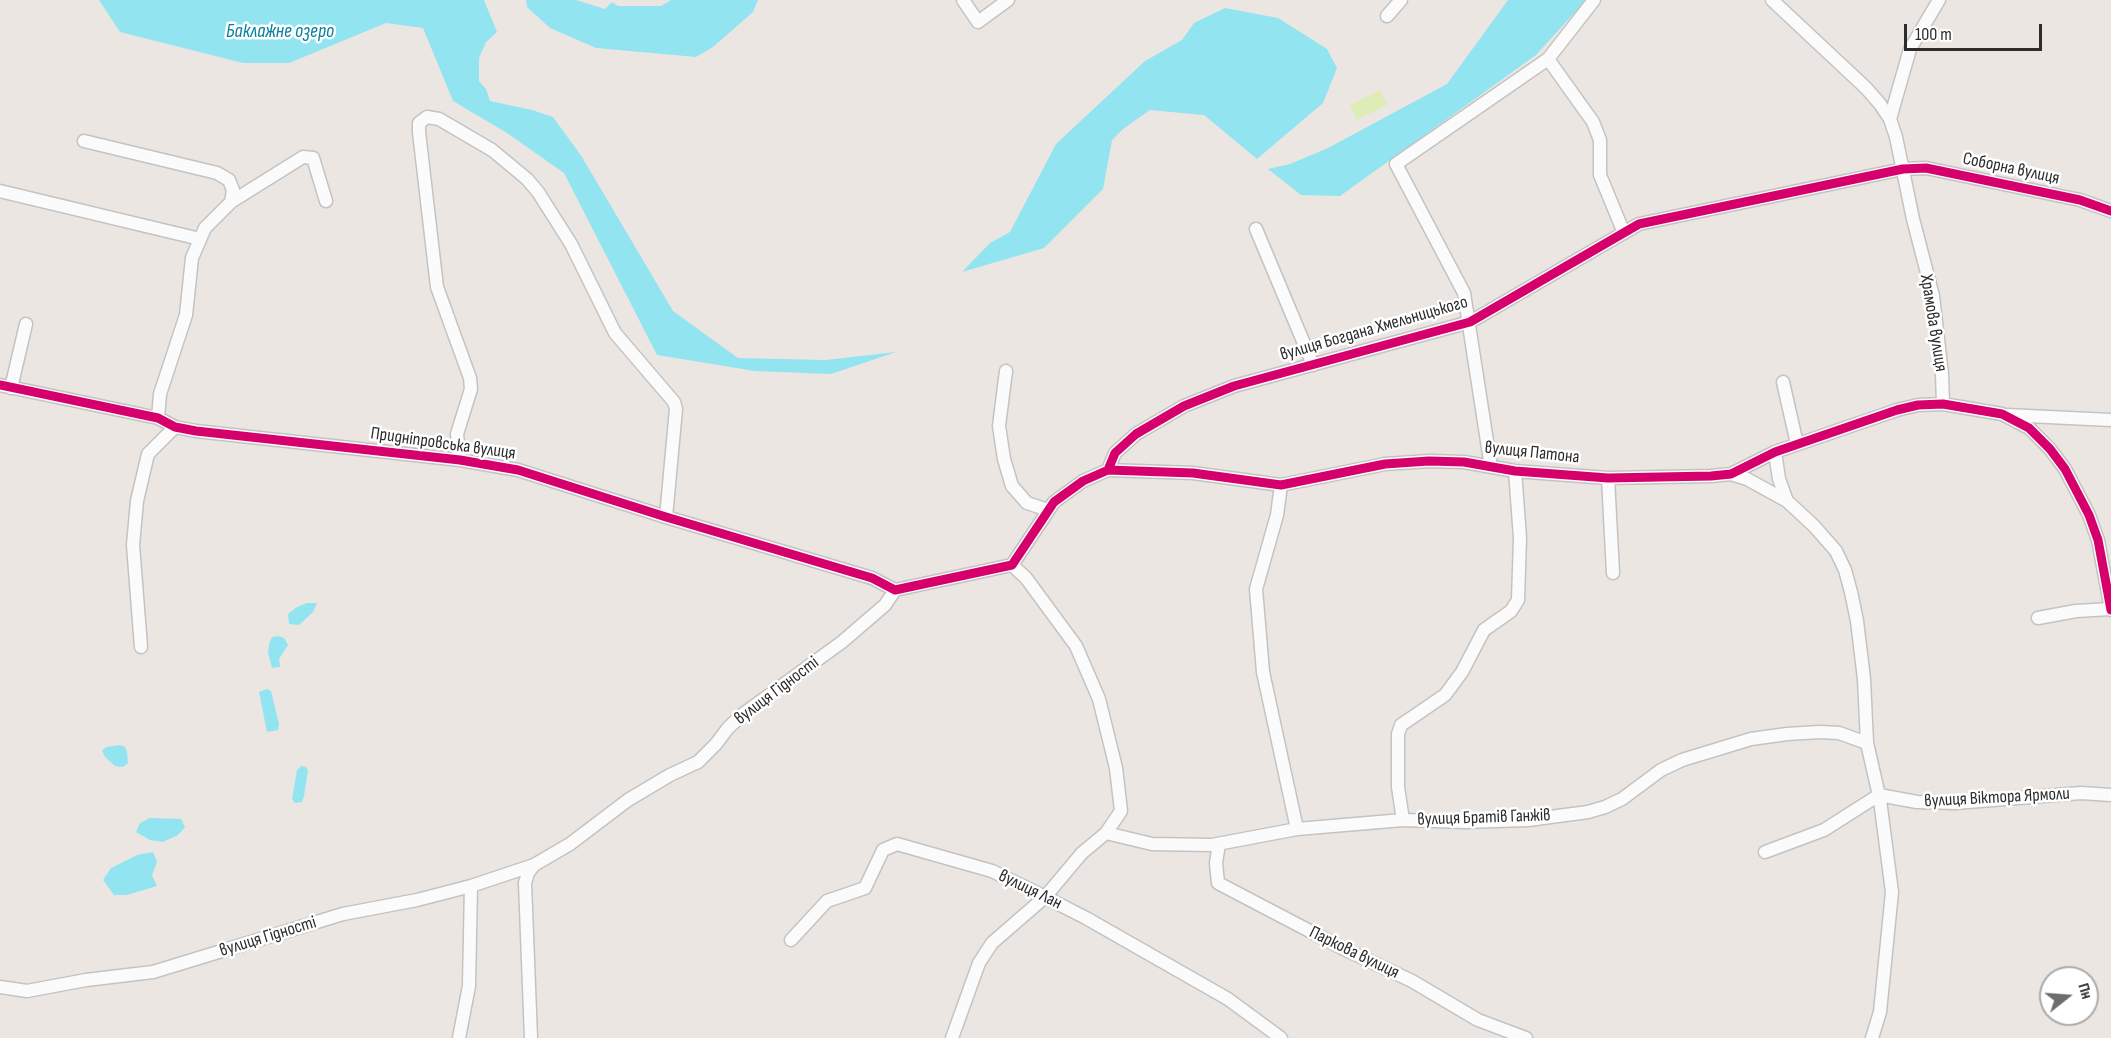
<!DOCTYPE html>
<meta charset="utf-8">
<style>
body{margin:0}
#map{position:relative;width:2111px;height:1038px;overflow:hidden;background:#ebe6e2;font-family:"Sofia Sans Condensed",sans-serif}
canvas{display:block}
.north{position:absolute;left:2039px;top:966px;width:60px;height:60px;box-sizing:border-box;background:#fff;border:2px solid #ababab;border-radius:50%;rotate:73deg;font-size:16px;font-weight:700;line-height:24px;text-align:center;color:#2c2c2c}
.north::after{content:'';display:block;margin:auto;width:21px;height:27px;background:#6f6d6c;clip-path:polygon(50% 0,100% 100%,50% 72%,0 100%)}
.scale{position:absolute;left:1904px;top:24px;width:138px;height:27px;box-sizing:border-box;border:3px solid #2c2c2c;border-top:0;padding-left:8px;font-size:18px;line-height:21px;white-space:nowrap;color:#2c2c2c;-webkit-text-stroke:4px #fff;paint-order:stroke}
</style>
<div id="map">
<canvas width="2111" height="1038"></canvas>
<div class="north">Пн</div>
<div class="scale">100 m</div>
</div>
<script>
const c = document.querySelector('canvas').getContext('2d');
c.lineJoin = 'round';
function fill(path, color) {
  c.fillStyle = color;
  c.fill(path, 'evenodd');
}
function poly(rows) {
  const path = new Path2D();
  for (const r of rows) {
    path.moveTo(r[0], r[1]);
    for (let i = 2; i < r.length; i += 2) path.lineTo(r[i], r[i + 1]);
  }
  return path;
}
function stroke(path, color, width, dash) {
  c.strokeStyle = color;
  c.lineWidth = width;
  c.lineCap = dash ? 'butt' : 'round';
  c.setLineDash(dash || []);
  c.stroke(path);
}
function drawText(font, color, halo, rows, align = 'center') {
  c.font = font + ' "Sofia Sans Condensed",sans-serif';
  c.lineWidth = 5;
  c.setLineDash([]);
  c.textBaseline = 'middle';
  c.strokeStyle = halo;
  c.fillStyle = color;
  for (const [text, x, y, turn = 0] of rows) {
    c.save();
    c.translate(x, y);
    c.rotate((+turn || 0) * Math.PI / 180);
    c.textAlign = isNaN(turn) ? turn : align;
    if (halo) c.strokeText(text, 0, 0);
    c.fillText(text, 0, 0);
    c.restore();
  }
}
const pitch = poly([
 [1380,90,1387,105,1357,120,1350,105]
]);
const water = poly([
 [99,0,484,0,497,32,486,42,479,58,479,81,486,89,490,101,532,110,553,117,582,157,673,311,738,358,826,360,896,352,831,374,755,371,657,355,564,173,507,133,453,101,423,28,386,23,289,63,243,63,120,32],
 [526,0,576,0,605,9,612,2,618,6,661,6,671,0,758,0,753,12,713,47,696,57,596,48,550,28,527,7],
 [1508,0,1586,0,1536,55,1340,196,1301,195,1268,169,1290,164,1328,148,1447,84],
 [1225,8,1278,18,1327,49,1337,68,1323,103,1257,159,1204,115,1150,110,1123,129,1112,140,1103,189,1044,248,962,272,990,243,1010,232,1056,144,1145,61,1182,40,1194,23],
 [307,603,317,603,313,612,299,625,289,624,288,614,297,607],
 [278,636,284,638,288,645,279,659,280,667,272,668,268,653,269,644,272,637],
 [267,689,271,691,279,724,278,730,267,732,259,692],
 [120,745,125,747,127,752,128,763,123,767,115,766,105,757,102,750,107,747],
 [301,766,306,767,308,770,304,796,302,802,295,803,292,799,297,770],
 [150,818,181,819,185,827,178,835,163,842,150,840,136,832,140,823],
 [153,852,157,862,152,875,157,886,127,895,114,895,103,880,111,868,137,855]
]);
const minor = poly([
 [963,0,978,22,1008,0],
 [1772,0,1866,88,1880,104,1890,119,1896,137,1913,219,1933,296,1942,374,1943,404],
 [1387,16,1401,0],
 [1548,59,1593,122,1600,140,1600,175,1624,233],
 [1890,119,1910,49,1939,0],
 [84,141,217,173,229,180,233,190,231,202,205,228,192,258,186,315,160,394,158,418],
 [0,191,200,239],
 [231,202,303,157,313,158,326,201],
 [1256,229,1313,365],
 [1006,371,999,426,1004,459,1012,486,1027,503,1048,510],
 [1783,382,1797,444],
 [0,385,158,418,175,427,196,431,460,460,518,470,666,517,872,578,895,590,1012,565,1054,502,1083,481,1108,470,1193,473,1281,485,1385,464,1429,461,1464,462,1515,471,1608,478,1711,476,1731,474,1775,452,1897,410,1918,405,1943,404,2002,414,2029,428,2050,449,2065,469,2089,515,2098,540,2111,610],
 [11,388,26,324],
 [2007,415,2111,420],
 [1775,452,1779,479,1787,501],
 [460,460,457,434,471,389,470,378,437,287,419,132,419,123,427,117,439,119,492,150,527,179,538,192,571,244,615,333,674,402,676,409,666,517],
 [1491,467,1464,293,1396,164,1548,59,1594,0],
 [1108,470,1115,453,1136,434,1184,406,1234,386,1470,322,1639,224,1903,169,1926,168,2080,200,2111,211],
 [1731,474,1747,479,1787,501,1814,526,1836,551,1845,570,1851,592,1857,621,1864,679,1867,743,1880,800,1892,892,1880,1012,1872,1038],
 [1608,478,1613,573],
 [1281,485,1277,515,1256,589,1263,672,1297,829],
 [2038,618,2076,611,2111,609],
 [141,647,133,545,137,501,148,454,175,427],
 [1879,795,1917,802,1955,803,2081,793,2111,795],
 [1403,820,1398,787,1398,734,1401,725,1445,695,1462,672,1484,630,1511,611,1518,600,1520,538,1515,471],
 [1106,833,1152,844,1212,845,1297,829,1403,820,1465,822,1528,820,1588,812,1605,807,1622,799,1661,770,1682,760,1751,739,1787,734,1820,732,1839,733,1867,743],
 [1219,844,1216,863,1218,883,1344,949,1412,981,1478,1020,1526,1038],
 [1765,852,1824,830,1879,795],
 [791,940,827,901,865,888,883,850,897,844,992,871,1045,897,1086,918,1228,999,1281,1038],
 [0,987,27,991,86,980,153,972,343,914,417,900,471,886,534,865,570,844,628,800,670,775,698,762,716,744,728,728,743,714,842,642,885,605,895,590],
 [459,1038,469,986,471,886],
 [531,1038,525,883,528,873,534,865],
 [952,1038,979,963,992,943,1045,897,1082,853,1106,833,1121,811,1116,768,1099,699,1076,646,1026,578,1012,565]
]);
const cycleway = poly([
 [0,385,158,418,175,427,196,431,460,460,518,470,666,517,872,578,895,590,1012,565,1054,502,1083,481,1108,470,1193,473,1281,485,1385,464,1429,461,1464,462,1515,471,1608,478,1711,476,1731,474,1775,452,1897,410,1918,405,1943,404,2002,414,2029,428,2050,449,2065,469,2089,515,2098,540,2111,610],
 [1108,470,1115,453,1136,434,1184,406,1234,386,1470,322,1639,224,1903,169,1926,168,2080,200,2111,211]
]);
const streetNames = [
 ["Соборна вулиця",2011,169,12],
 ["Храмова вулиця",1933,323,81],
 ["вулиця Богдана Хмельницького",1374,329,-16],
 ["Придніпровська вулиця",443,444,8],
 ["вулиця Патона",1532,453,6],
 ["вулиця Гідності",777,691,-37],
 ["вулиця Віктора Ярмоли",1997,798,-3],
 ["вулиця Братів Ганжів",1484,818,-2],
 ["вулиця Лан",1030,890,26],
 ["вулиця Гідності",268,937,-17],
 ["Паркова вулиця",1354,953,26]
];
const waterNames = [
 ["Баклажне озеро",280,32]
];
fill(pitch, '#deecb7');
fill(water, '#92e4f0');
stroke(minor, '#c4c3c3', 15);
stroke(minor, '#fcfbfb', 12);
stroke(cycleway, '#d6006c', 9);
drawText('18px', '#2c2c2c', '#fff', streetNames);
drawText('italic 20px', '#067fa0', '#fff', waterNames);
</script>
